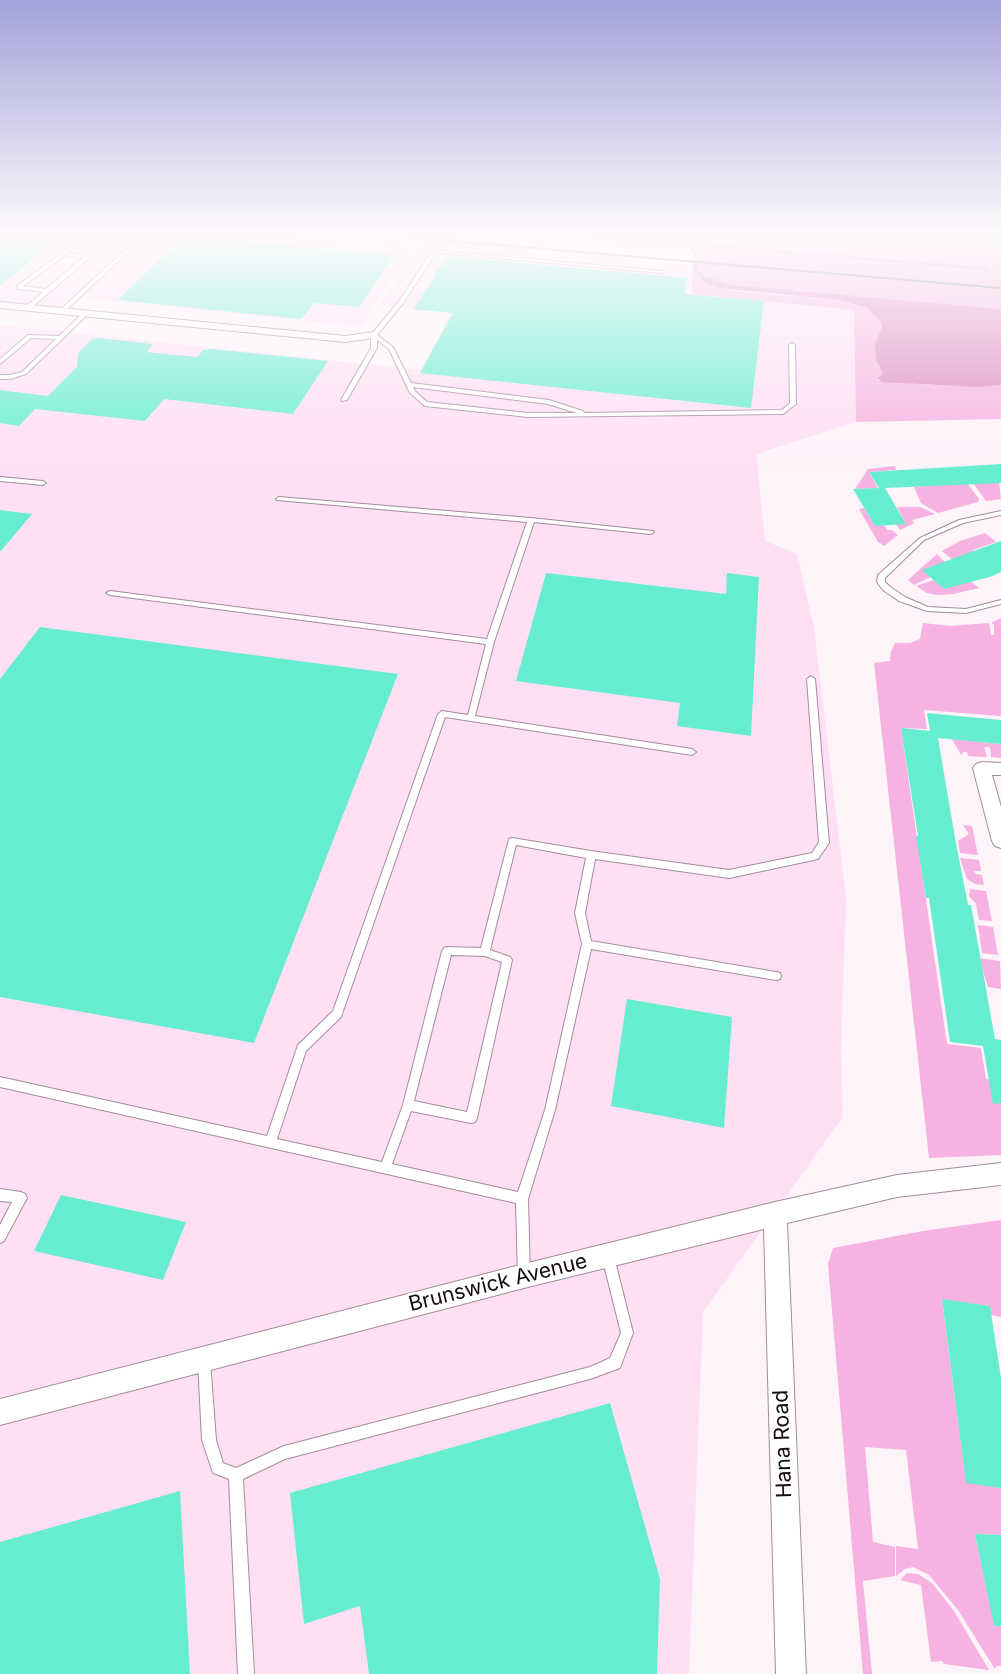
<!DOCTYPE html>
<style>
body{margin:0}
canvas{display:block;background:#fdf3f9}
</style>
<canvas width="1001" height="1674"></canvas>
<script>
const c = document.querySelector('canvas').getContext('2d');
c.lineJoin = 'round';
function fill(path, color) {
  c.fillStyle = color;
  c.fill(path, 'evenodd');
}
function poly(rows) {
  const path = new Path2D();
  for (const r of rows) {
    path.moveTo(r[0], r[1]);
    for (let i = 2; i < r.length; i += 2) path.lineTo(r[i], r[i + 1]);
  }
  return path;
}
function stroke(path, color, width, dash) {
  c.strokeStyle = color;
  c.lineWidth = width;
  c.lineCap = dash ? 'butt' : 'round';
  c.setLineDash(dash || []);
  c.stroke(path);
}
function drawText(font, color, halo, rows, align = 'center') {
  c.font = font + ' Inter,sans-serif';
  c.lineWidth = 5;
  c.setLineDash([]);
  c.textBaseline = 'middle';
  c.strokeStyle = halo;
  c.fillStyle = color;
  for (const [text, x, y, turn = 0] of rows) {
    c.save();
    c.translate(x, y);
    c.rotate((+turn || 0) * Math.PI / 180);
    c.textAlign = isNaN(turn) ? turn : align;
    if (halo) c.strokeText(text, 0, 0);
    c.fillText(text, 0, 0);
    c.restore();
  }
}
const built = poly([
 [0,238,278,238,412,246,361,327,70,296,55,310,0,305],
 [423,245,692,265,692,294,855,310,856,422,756,454,765,541,797,554,814,627,846,898,841,1050,843,1117,703,1312,689,1674,0,1674,0,325,421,370,451,313,379,306]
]);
const green = poly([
 [598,238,1001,238,1001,309,732,285,707,277,734,291,840,300,867,308,880,321,882,328,883,374,877,378,878,380,931,385,1001,385,1001,419,856,422,854,310,692,294,692,265,695,246],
 [895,466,896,470,869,472,878,488,855,489,868,469],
 [999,481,1001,499,986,501,973,483],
 [967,483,979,499,978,502,938,513,921,503,914,487],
 [897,507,920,507,935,514,912,520,914,523,900,530,896,524,906,524],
 [864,508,875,526,884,525,887,530,892,530,898,535,884,546,878,542,859,509],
 [985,533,996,542,973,550,975,554,953,560,942,551,960,541],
 [937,554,946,563,923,570,931,577,914,585,908,580],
 [934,580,944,589,970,581,979,588,953,594,937,595,927,593,916,586],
 [1001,618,1001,716,924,710,927,729,901,728,947,1044,981,1048,986,1079,1001,1081,1001,1155,929,1158,874,663,890,661,891,651,895,643,910,643,920,639,923,623,950,626,989,623,991,635,994,635,994,625,991,623],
 [952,739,1001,744,1001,758,991,757,990,747,984,747,987,757,968,756,967,752,963,752,961,755],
 [963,825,972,826,978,855,960,853,958,841,969,834],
 [960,858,979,860,981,871,974,871,976,874,982,875,984,885,975,884,967,879],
 [970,889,986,891,992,921,979,920,976,904,969,896],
 [978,925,993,927,998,955,982,953],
 [979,958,1000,961,1001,989,988,987],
 [1001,1220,1001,1317,991,1315,990,1306,942,1300,966,1482,1001,1488,1001,1535,975,1534,989,1601,1001,1603,1001,1666,996,1666,995,1669,958,1610,929,1575,913,1567,905,1569,896,1576,896,1546,918,1549,906,1450,865,1447,873,1542,895,1547,895,1576,863,1581,872,1674,863,1674,828,1264,833,1248,923,1231],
 [907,1573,918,1574,932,1583,954,1611,989,1670,944,1664,942,1661,931,1662,921,1585,900,1580]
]);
const water = poly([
 [703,277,712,278,732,285,1001,309,1001,385,976,387,882,382,877,378,883,374,876,359,875,343,882,328,880,321,867,308,840,300,718,288,705,282,701,279]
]);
const stream = poly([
 [690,238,693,252],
 [697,238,713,246,988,269],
 [695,264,696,271,707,281]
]);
const building = poly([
 [0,238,59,238,0,286],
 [182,238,206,238,395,255,359,307,314,303,301,319,118,300],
 [447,256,687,278,684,294,764,301,751,408,420,373,453,313,414,309],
 [98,338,153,344,147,352,197,357,203,350,211,349,328,361,293,414,164,399,145,421,35,409,19,426,0,423,0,390,48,396,77,367,78,353,92,339],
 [1001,464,1001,483,885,488,906,524,875,526,853,489,879,488,869,472],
 [0,510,32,514,0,552],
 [1001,541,1001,572,990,577,944,589,922,570],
 [546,573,726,594,727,573,759,577,751,736,677,726,680,703,516,681],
 [40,627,398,674,254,1043,0,997,0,679],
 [927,713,1001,720,1001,744,938,738,955,838,968,905,971,905,995,1039,1001,1040,1001,1103,993,1104,983,1046,950,1042,929,898,926,898,916,836,918,836,901,728,930,731],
 [627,999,732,1017,724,1128,611,1106],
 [61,1195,186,1222,163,1280,34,1251],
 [942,1299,990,1306,1001,1378,1001,1488,966,1483],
 [610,1403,660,1579,657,1674,369,1674,360,1606,304,1624,290,1493],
 [180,1491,190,1674,0,1674,0,1542],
 [975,1534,1001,1535,1001,1626,994,1626]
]);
const service = poly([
 [78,238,82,238,68,253,87,255,108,238,112,238,50,292,29,309,25,309,25,307,43,292,19,289,17,288,17,286,62,253,78,238],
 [65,256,84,257,46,289,23,286,65,256],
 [136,240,140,241,64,312,60,312,60,310,136,240],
 [440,251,662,271,664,272,662,273,440,253,434,256,404,302,377,335,393,347,411,383,549,400,583,411,584,413,782,410,790,403,789,345,792,343,795,345,796,404,783,414,528,417,425,406,410,393,389,349,377,340,377,348,347,400,342,401,341,400,371,348,371,335,400,300,430,254,440,251],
 [413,387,548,404,577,413,528,413,427,402,415,391,413,387],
 [83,313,88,314,26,374,10,379,0,379,0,375,10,375,22,372,56,339,31,338,0,364,0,359,28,335,59,336,83,313],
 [0,477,43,481,46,483,43,485,0,481,0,477],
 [279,497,531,518,653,531,654,532,651,534,534,522,494,642,475,716,692,749,696,752,692,755,445,717,342,1014,341,1017,306,1051,277,1139,382,1162,403,1105,442,951,444,948,447,947,481,948,509,839,512,838,591,851,729,870,812,853,819,842,807,679,811,676,815,679,829,843,818,859,729,878,595,859,585,913,591,941,776,972,780,973,781,976,780,979,776,980,591,949,555,1110,528,1199,530,1276,528,1280,524,1282,520,1280,518,1276,516,1203,0,1087,0,1077,267,1136,298,1045,333,1011,438,714,442,711,468,715,486,644,110,595,106,593,110,591,487,639,527,522,277,500,276,499,279,497],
 [516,845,586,858,575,913,582,944,545,1110,518,1192,392,1164,411,1111,471,1123,475,1122,477,1118,512,960,510,957,490,950,516,845],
 [451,955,485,956,502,962,467,1112,414,1101,451,955],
 [1001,511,1001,515,963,523,924,540,885,578,885,582,889,586,905,597,928,607,966,609,1001,600,1001,604,966,613,927,611,899,601,883,590,877,582,878,575,920,538,959,520,1001,511],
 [0,1189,21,1192,25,1194,27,1198,4,1241,0,1243,0,1225,12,1202,0,1201,0,1189],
 [608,1251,612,1253,614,1257,633,1333,620,1368,590,1379,285,1459,243,1479,254,1674,238,1674,229,1479,213,1473,202,1440,198,1361,199,1356,204,1355,209,1356,210,1361,216,1440,223,1463,236,1468,284,1446,590,1367,610,1358,621,1333,602,1257,604,1253,608,1251]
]);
const minor = poly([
 [0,302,345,336,374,332,379,335,374,338,345,342,0,308,0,302],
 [982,762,1001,763,1001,775,992,775,1001,807,1001,848,995,846,992,841,973,768,976,764,982,762],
 [1001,1163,1001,1185,897,1197,787,1223,806,1674,776,1674,764,1229,524,1288,0,1425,0,1399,524,1264,775,1202,897,1175,1001,1163]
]);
const rail = poly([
 [416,238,1001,288]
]);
const nearStreetnames = [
 ["Brunswick Avenue",498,1283,-14],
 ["Hana Road",783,1444,-92]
];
fill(built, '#ffdff4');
fill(green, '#f6b2e1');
fill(water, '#dc88c3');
stroke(stream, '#dc88c3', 3);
fill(building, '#66edd0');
stroke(service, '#a38c9b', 2);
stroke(minor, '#a38c9b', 2);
fill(service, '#fff');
fill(minor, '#fff');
stroke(rail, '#7e757b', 2);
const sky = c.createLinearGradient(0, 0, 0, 472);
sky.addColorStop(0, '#a3a2d9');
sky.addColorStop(0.5, '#fefafc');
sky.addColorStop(1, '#fefafc00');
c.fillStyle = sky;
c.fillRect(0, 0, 1001, 472);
drawText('21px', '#140c12', '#fff', nearStreetnames);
</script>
